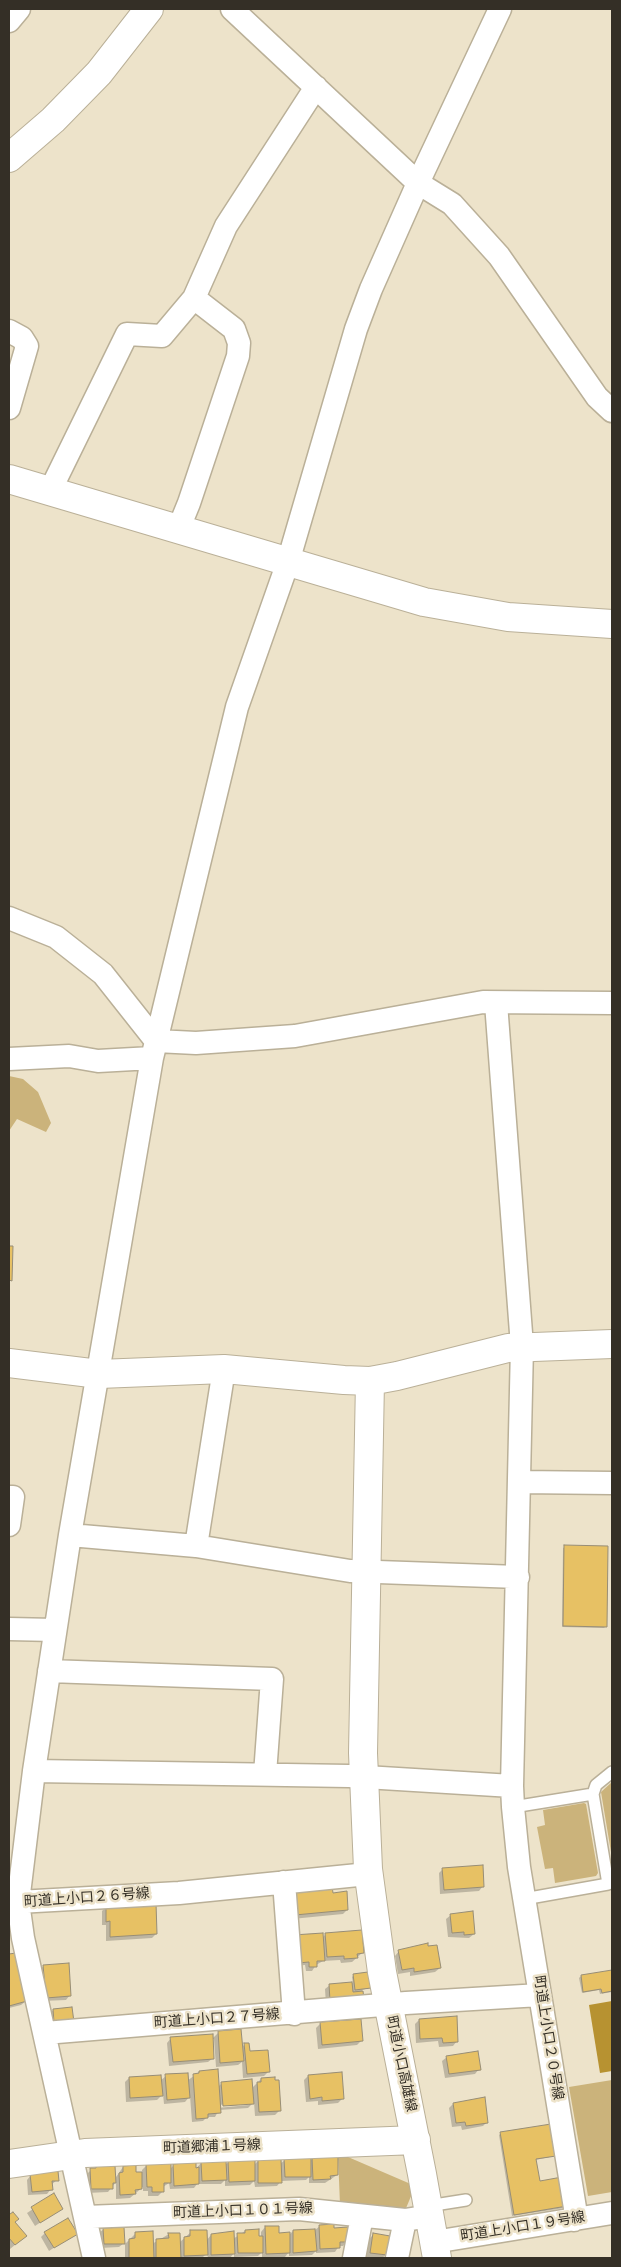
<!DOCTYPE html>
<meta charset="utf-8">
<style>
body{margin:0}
#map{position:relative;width:621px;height:2267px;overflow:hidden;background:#ede3ca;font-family:Overpass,sans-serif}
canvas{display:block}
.frame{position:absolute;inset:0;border:10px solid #342f26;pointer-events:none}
</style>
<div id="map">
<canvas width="621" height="2267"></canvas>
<div class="frame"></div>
</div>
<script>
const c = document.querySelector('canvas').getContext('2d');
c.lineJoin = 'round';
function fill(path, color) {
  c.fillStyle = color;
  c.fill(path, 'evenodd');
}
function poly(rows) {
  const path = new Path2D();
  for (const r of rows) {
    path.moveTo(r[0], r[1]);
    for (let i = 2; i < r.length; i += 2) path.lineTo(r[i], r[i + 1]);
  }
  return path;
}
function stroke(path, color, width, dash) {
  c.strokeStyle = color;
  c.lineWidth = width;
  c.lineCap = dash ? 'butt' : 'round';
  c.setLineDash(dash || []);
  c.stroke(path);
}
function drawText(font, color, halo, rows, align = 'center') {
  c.font = font + ' Overpass,"Noto Sans JP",sans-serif';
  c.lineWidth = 5;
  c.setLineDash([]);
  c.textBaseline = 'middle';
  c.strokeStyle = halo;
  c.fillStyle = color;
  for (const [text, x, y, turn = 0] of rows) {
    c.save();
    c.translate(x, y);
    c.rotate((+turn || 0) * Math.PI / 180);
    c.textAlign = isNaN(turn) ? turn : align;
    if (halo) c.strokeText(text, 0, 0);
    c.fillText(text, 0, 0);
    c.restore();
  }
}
const green = poly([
 [9,1076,23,1079,38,1092,51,1123,46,1132,17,1119,9,1131],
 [612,1782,612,1858,601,1792],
 [584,1803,586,1804,598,1873,596,1876,555,1883,553,1868,545,1869,537,1827,545,1825,543,1810],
 [612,2080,612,2192,588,2196,569,2087],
 [348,2154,348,2157,413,2185,414,2189,404,2213,340,2205,338,2155]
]);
const water = poly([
 [612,2001,612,2071,600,2073,589,2005]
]);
const shadow = poly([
 [565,1547,606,1626,604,1628,562,1627,563,1548],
 [443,1869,483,1886,479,1891,440,1894,439,1873],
 [294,1891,332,1894,347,1910,343,1914,292,1919],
 [106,1907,156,1934,152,1938,106,1941,106,1925,102,1925,102,1911],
 [451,1915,474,1934,469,1938,448,1937,446,1919],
 [326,1934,362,1953,352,1962,341,1963,340,1960,323,1961,316,1965,312,1971,306,1971,305,1965,294,1966],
 [399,1951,440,1968,435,1972,410,1976,410,1972,398,1974,395,1956],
 [15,1954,26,2001,21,2005,9,2008,9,1955],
 [44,1966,70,1995,66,2000,42,2001,39,1970],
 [612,1971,612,1992,600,1994,599,1990,582,1993,579,1978,581,1976],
 [354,1975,369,1988,362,1990,363,1998,326,2005,325,1989,330,1985,353,1983,352,1977],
 [71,2009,50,2027,49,2015,53,2010],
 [419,2020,457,2041,453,2046,439,2047,438,2041,416,2043,415,2024],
 [320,2024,361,2041,357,2045,318,2049,316,2028],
 [218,2033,241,2048,245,2044,249,2052,269,2071,264,2076,243,2078,242,2062,238,2065,216,2067,214,2039,212,2039],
 [171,2038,213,2058,208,2062,169,2066,167,2043],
 [447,2057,479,2069,475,2074,445,2078,442,2061],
 [199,2072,218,2087,222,2083,251,2089,261,2079,280,2110,275,2115,255,2116,254,2102,248,2108,219,2110,215,2117,207,2117,203,2121,192,2122,190,2096,185,2102,164,2104,163,2094,157,2100,126,2102,125,2082,129,2078,160,2081,166,2076,187,2081],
 [249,2103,249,2105,217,2108,217,2105],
 [308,2076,342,2099,338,2103,318,2105,318,2101,306,2102,304,2080],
 [453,2104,487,2122,483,2126,462,2130,461,2126,452,2127,449,2108],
 [500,2134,555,2156,535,2160,539,2183,561,2179,564,2208,512,2216,499,2135],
 [313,2158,337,2175,325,2183,309,2183,309,2177,306,2180,281,2181,277,2186,255,2187,254,2181,250,2185,225,2186,225,2180,221,2184,197,2184,194,2188,170,2189,169,2183,163,2187,163,2191,158,2196,148,2196,148,2191,143,2191,143,2187,130,2198,116,2199,116,2182,108,2192,87,2193,87,2174,91,2170,114,2180,123,2167,135,2174,142,2174,142,2170,146,2166,170,2169,173,2166,195,2170,201,2163,225,2165,229,2162,254,2165,258,2161,280,2164,285,2160,310,2161],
 [31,2175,57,2180,51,2185,51,2189,47,2194,28,2195,27,2180],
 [54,2195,62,2208,35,2226,27,2213],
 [9,2215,21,2240,10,2249,9,2247],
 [320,2226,333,2229,347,2242,343,2246,339,2246,335,2252,316,2253,316,2251,312,2255,289,2256,289,2252,285,2257,262,2258,262,2252,258,2256,234,2257,234,2253,230,2258,208,2258,207,2253,202,2258,125,2258,125,2244,136,2233,152,2244,169,2234,180,2242,191,2232,206,2241,211,2235,233,2239,245,2231,261,2237,261,2232,265,2227,278,2234,288,2236,293,2231,315,2230],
 [104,2229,124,2243,119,2247,100,2248,99,2233],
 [45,2233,76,2233,49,2251,41,2237],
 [373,2235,386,2255,382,2258,366,2257,369,2239]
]);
const building = poly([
 [9,1246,13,1246,12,1281,9,1280,9,1246],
 [564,1545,608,1546,607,1627,563,1626,564,1545],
 [483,1865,484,1887,444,1890,442,1868,483,1865],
 [332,1886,333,1893,347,1891,348,1910,295,1915,293,1890,332,1886],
 [156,1903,157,1934,110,1937,110,1921,106,1922,106,1906,156,1903],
 [473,1911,475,1934,464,1935,464,1932,452,1933,450,1914,473,1911],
 [362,1930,364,1953,357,1954,358,1958,344,1959,344,1956,327,1957,325,1933,362,1930],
 [323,1933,325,1961,317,1961,317,1967,309,1967,309,1962,298,1963,293,1935,323,1933],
 [428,1943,428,1946,437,1945,441,1968,414,1972,414,1968,402,1970,398,1950,428,1943],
 [16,1953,27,2001,9,2006,9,1954,16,1953],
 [69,1963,71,1996,46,1998,43,1965,69,1963],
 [612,1970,612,1991,602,1993,601,1989,583,1992,581,1975,612,1970],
 [368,1972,371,1988,355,1990,353,1974,368,1972],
 [352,1982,353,1992,363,1991,364,1999,330,2001,329,1984,352,1982],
 [72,2007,74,2022,54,2023,53,2009,72,2007],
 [457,2016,458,2042,443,2043,442,2038,420,2039,419,2019,457,2016],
 [361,2019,363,2041,322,2045,320,2022,361,2019],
 [241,2029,244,2061,220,2063,218,2031,241,2029],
 [213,2034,214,2059,173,2062,170,2037,213,2034],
 [244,2043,249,2043,250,2051,268,2050,270,2072,247,2074,244,2043],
 [478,2051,481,2070,449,2074,446,2056,478,2051],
 [218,2069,221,2113,208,2114,208,2118,196,2119,193,2074,199,2073,199,2071,218,2069],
 [342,2072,344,2099,322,2101,322,2097,310,2099,308,2075,342,2072],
 [188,2073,190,2098,167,2100,165,2074,188,2073],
 [161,2075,163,2096,130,2098,129,2077,161,2075],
 [275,2077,275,2080,279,2080,281,2111,259,2112,257,2082,261,2082,261,2078,275,2077],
 [252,2079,254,2104,223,2106,221,2082,252,2079],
 [485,2097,488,2123,466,2126,465,2122,456,2123,453,2103,485,2097],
 [551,2124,556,2156,536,2159,540,2181,562,2177,567,2206,514,2215,500,2132,551,2124],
 [338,2156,338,2175,330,2176,331,2179,313,2180,312,2157,338,2156],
 [311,2157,311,2177,285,2177,284,2158,311,2157],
 [258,2159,281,2159,282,2183,258,2183,258,2159],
 [255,2160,255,2181,229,2182,228,2161,255,2160],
 [226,2161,227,2180,202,2181,201,2162,226,2161],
 [196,2162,196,2168,199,2167,199,2184,174,2186,173,2164,196,2162],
 [171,2163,171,2183,164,2183,164,2192,152,2192,152,2187,147,2187,146,2164,171,2163],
 [136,2165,136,2172,142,2172,142,2189,135,2190,136,2194,120,2195,119,2173,123,2172,123,2166,136,2165],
 [96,2166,115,2166,116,2183,113,2183,113,2189,91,2189,90,2168,96,2168,96,2166],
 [58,2171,59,2181,52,2181,53,2190,32,2192,30,2174,58,2171],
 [54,2193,63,2209,40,2223,31,2207,54,2193],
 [13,2212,19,2219,15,2222,27,2236,15,2245,9,2238,9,2213,10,2214,13,2212],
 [68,2218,78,2234,54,2248,44,2232,68,2218],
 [334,2224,334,2228,348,2227,348,2242,340,2242,340,2248,320,2249,319,2225,334,2224],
 [265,2226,279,2226,279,2233,290,2232,290,2253,266,2254,265,2226],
 [124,2227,125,2244,104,2244,103,2228,124,2227],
 [259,2229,259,2236,263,2236,263,2253,238,2253,237,2233,245,2233,245,2230,259,2229],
 [315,2229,317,2251,293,2253,293,2230,315,2229],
 [190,2230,207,2230,208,2255,184,2256,184,2237,190,2236,190,2230],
 [153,2231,154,2258,129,2258,129,2239,135,2238,135,2232,153,2231],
 [234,2231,235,2254,211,2255,211,2234,234,2231],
 [168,2233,180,2233,181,2258,156,2258,156,2239,169,2238,168,2233],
 [373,2233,390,2236,387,2255,370,2253,373,2233]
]);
const lane = poly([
 [593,1794,596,1785,612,1772],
 [513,1807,593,1794,608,1884,524,1899],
 [428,2206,466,2200]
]);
const street = poly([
 [232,9,418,183,452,204,499,256,597,397,612,411],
 [9,21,19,9],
 [9,331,22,338,27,346,9,408],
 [50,491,127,334,162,336,194,298,226,226,316,87],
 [178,530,189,503,238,356,239,343,234,329,194,298],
 [9,918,56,937,103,974,156,1041,196,1043,295,1036,483,1002,612,1003],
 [496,1003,522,1346,512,1786,513,1807,519,1867,575,2208,574,2220],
 [9,1059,69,1056,98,1061,152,1058],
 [519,1482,612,1483],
 [9,1497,13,1497,9,1525],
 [70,1535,196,1546,350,1571,518,1577],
 [196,1546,224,1369],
 [9,1629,55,1630],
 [49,1671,272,1679,265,1774],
 [34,1771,349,1776,512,1786],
 [284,1882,294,2014],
 [18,1902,34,1771,70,1535,152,1058,237,707,288,562,356,329,371,289,418,183,500,9],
 [45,2033,406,2003,540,1995],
 [85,2217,299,2209,405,2220,430,2216],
 [434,2242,612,2213],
 [94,2258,23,1938,18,1902,179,1893,368,1874],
 [354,2258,362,2216],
 [397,2258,405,2220]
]);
const secondary = poly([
 [9,158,53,120,99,73,149,9],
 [9,479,424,602,508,617,612,624],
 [9,1363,99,1374,224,1369,344,1380,370,1381,397,1376,508,1348,612,1344],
 [370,1381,363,1753,368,1869,382,1972,422,2174,437,2258],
 [9,2164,85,2153,416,2140]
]);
const streetNames = [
 ["町道上小口２６号線",87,1899,-4],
 ["町道上小口２７号線",217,2020,-4],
 ["町道上小口２０号線",547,2038,81],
 ["町道小口高雄線",400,2064,78],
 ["町道郷浦１号線",212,2148,-2],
 ["町道上小口１０１号線",243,2212,-2],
 ["町道上小口１９号線",523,2228,-9]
];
fill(green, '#cbb37b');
fill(water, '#b79231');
fill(shadow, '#0003');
fill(building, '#e7c164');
stroke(building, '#978d76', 1);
stroke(lane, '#bab098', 14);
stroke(street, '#bab098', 25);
stroke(secondary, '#bab098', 30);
stroke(lane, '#fff', 11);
stroke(street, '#fff', 22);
stroke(secondary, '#fff', 28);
drawText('14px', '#342f26', '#ede3ca', streetNames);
</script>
